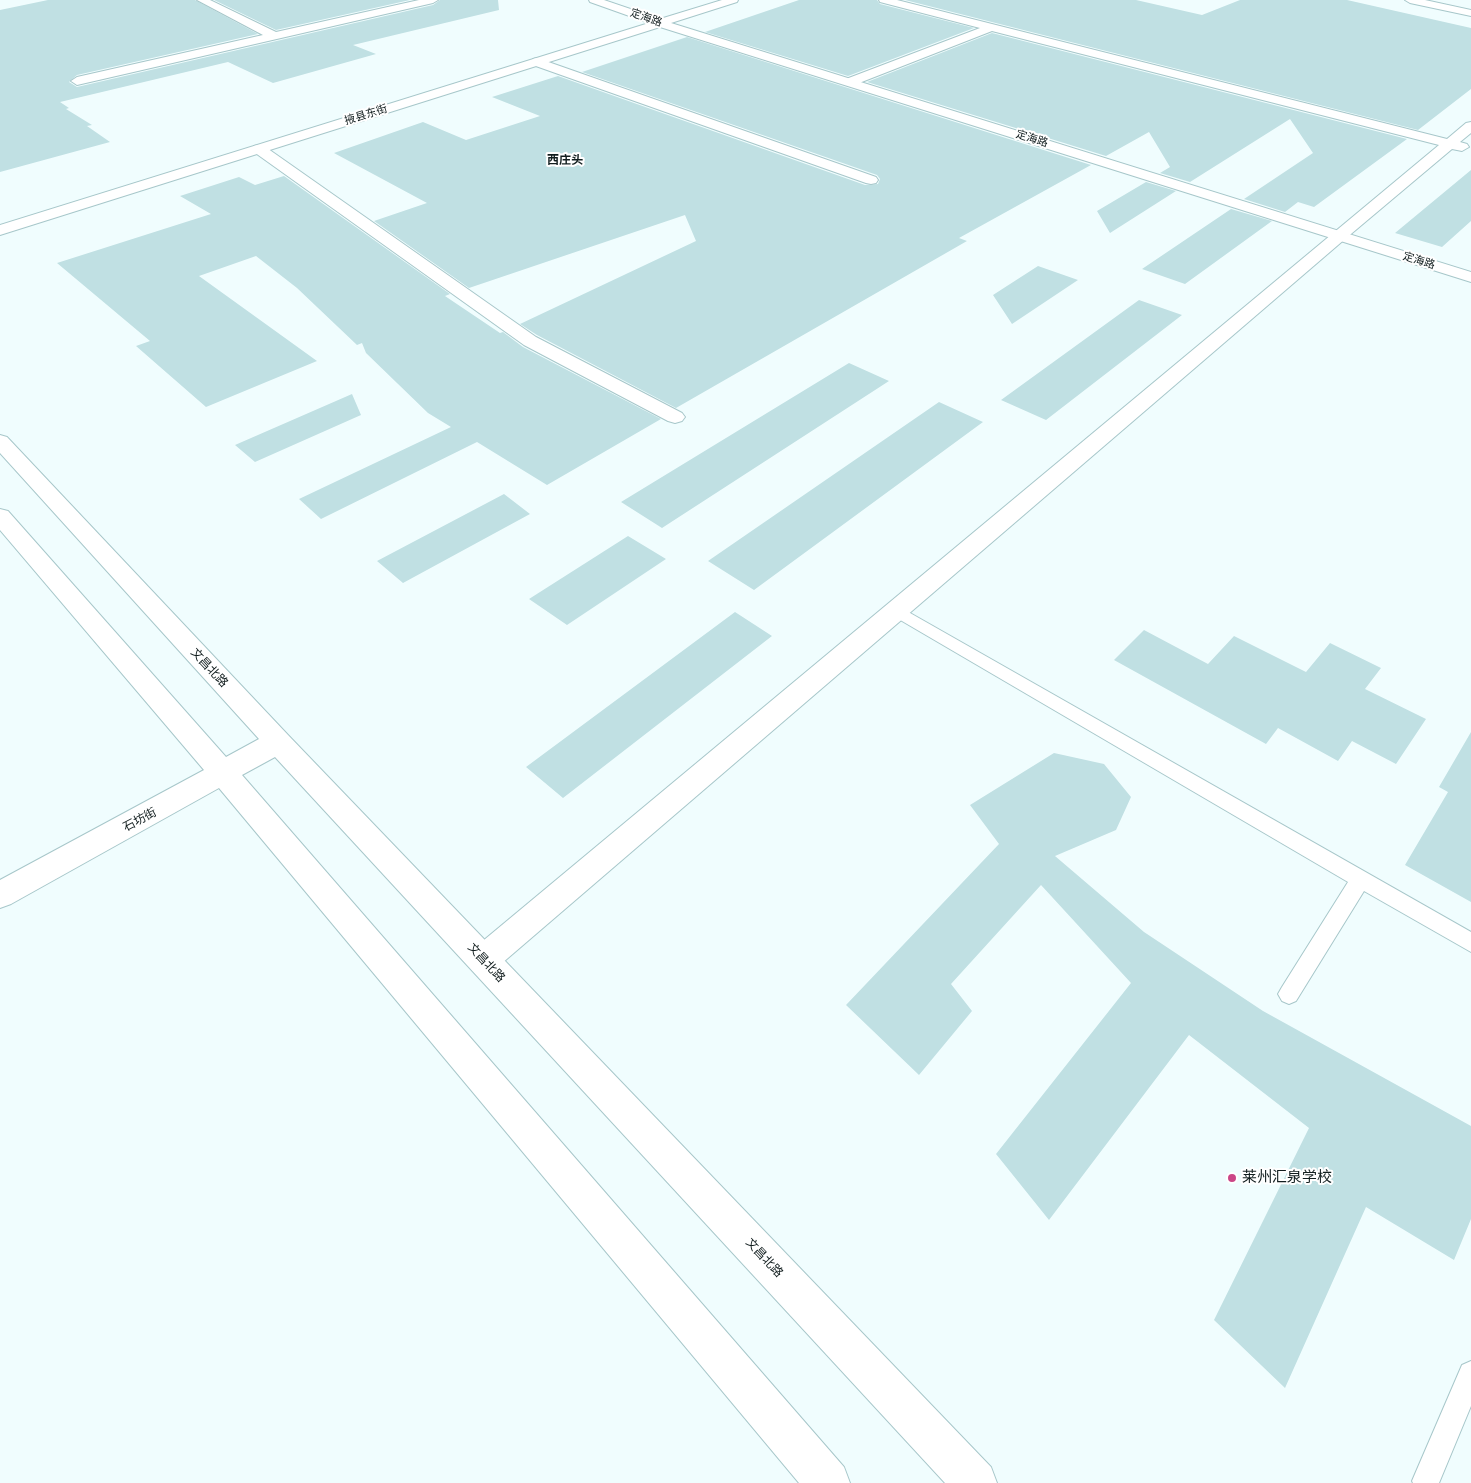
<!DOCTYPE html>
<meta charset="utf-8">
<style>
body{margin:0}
canvas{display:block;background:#f0fdfe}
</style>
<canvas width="1471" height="1483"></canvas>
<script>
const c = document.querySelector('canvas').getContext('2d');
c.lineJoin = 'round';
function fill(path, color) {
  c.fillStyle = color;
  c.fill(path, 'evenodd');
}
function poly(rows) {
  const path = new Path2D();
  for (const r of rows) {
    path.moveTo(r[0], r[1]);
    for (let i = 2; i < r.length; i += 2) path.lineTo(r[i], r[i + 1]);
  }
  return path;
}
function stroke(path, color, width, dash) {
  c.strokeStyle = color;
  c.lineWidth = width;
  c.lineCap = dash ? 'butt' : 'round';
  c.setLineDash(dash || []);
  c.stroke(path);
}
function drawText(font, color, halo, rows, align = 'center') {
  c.font = font + ' Manrope,"Noto Sans SC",sans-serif';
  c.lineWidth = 4;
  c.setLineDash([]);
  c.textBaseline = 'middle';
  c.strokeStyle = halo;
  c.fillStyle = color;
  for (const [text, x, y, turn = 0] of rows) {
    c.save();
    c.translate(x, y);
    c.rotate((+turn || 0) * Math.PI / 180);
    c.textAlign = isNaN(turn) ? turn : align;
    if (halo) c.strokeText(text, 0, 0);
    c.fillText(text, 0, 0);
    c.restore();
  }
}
const building = poly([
 [48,0,195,0,258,34,77,75,69,82,77,87,433,5,440,0,498,0,499,10,353,45,376,54,273,83,228,62,60,102,69,108,66,109,92,125,87,126,110,142,0,172,0,10],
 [214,0,410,0,276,30],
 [799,0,877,0,880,4,974,28,848,76,705,32],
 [905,0,1136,0,1202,15,1240,0,1347,0,1471,28,1471,89,1418,130],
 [992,33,1407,139,1314,207,1298,202,1285,212,1244,199,1313,153,1290,119,1190,182,1160,173,1170,167,1149,132,1106,156,867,82],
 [687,37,1091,165,959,238,967,241,676,408,537,335,520,324,696,241,685,215,469,288,374,221,427,203,334,153,423,122,466,140,540,116,492,97,558,76,865,185,878,184,880,179,877,175,582,72],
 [1471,170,1471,221,1442,247,1395,233],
 [284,176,450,294,445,296,500,333,503,332,523,347,661,419,547,485,477,442,321,519,299,499,451,427,428,413,366,353,362,343,357,345,297,288,256,256,199,276,317,361,206,407,136,346,150,341,57,263,211,214,180,196,239,177,255,185],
 [1146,182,1176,191,1110,233,1097,211],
 [1231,209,1272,221,1185,284,1142,269],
 [1038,266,1078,280,1012,324,993,295],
 [1139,300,1182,315,1046,420,1001,400],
 [849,363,889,381,662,528,621,502],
 [352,394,361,415,255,462,235,445],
 [939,402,983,422,754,590,708,561],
 [504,494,530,514,403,583,377,561],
 [628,536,666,559,567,625,529,599],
 [735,612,772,636,563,798,526,767],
 [1144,630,1208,664,1234,636,1306,672,1330,643,1381,668,1365,689,1426,719,1396,764,1352,741,1338,761,1278,728,1266,744,1114,660],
 [1471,732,1471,902,1405,865,1448,792,1439,787],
 [1054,753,1104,764,1131,797,1116,830,1055,856,1144,932,1263,1011,1471,1126,1471,1219,1454,1260,1366,1207,1285,1388,1214,1320,1309,1128,1189,1035,1049,1220,996,1154,1131,983,1041,885,951,984,972,1011,919,1075,846,1005,999,844,970,805]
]);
const lane = poly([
 [896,605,1471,932,1471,952,1364,891,1296,1001,1289,1004,1282,1001,1278,994,1282,987,1348,882,890,614,888,610,890,606,896,605],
 [1471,1361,1471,1406,1439,1483,1413,1483,1412,1481,1462,1365,1471,1361]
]);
const street = poly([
 [197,0,210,0,276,32,419,0,438,0,433,3,77,85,71,81,77,77,263,35,197,0],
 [879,0,897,0,1447,139,1466,123,1471,122,1471,133,1460,142,1467,144,1469,147,1462,151,1452,149,1345,239,494,970,483,975,472,970,467,960,472,950,1439,145,992,31,854,85,846,85,844,82,846,79,980,28,880,2,879,0],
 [537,58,876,177,878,180,876,183,871,184,866,183,533,65,531,62,533,59,537,58],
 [259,145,264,146,536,337,682,413,685,417,682,421,675,423,668,421,524,345,254,152,252,149,254,146,259,145]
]);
const secondary = poly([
 [589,0,604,0,660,19,722,0,738,0,737,2,671,23,1471,272,1471,282,660,27,0,235,0,225,649,23,590,2,589,0],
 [0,435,7,437,288,735,991,1467,997,1483,945,1483,275,757,242,775,844,1467,850,1483,799,1483,219,788,11,904,0,908,0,880,204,770,0,530,0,509,8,511,226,757,259,739,0,453,0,435]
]);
const primary = poly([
 [1405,0,1425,0,1471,10,1471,16,1410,3,1405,0]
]);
const markers = [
 [1232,1178,5,"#cb4687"]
];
const farStreetnames = [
 ["定海路",646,18,19],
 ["掖县东街",366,115,-17],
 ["定海路",1032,139,17],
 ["定海路",1419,261,17]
];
const farQuarternames = [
 ["西庄头",565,161]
];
const streetNames = [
 ["文昌北路",209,668,47],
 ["石坊街",140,820,-28],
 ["文昌北路",486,963,47],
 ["文昌北路",764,1258,47]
];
const nearPoinames = [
 ["莱州汇泉学校",1242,1178]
];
fill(building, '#c0e0e3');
stroke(lane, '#a7c7ca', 2);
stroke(street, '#a7c7ca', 2);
stroke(secondary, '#a7c7ca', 2);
stroke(primary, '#a7c7ca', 2);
fill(lane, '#fff');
fill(street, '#fff');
fill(secondary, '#fff');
fill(primary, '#fff');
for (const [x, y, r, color] of markers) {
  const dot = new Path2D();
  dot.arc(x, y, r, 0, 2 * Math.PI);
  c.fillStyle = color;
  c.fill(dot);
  stroke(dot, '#fff', 2);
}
drawText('11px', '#121e1f', '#fff', farStreetnames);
drawText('bold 12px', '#121e1f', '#fff', farQuarternames);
drawText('12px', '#121e1f', '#fff', streetNames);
drawText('15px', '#121e1f', '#fff', nearPoinames, 'left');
</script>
